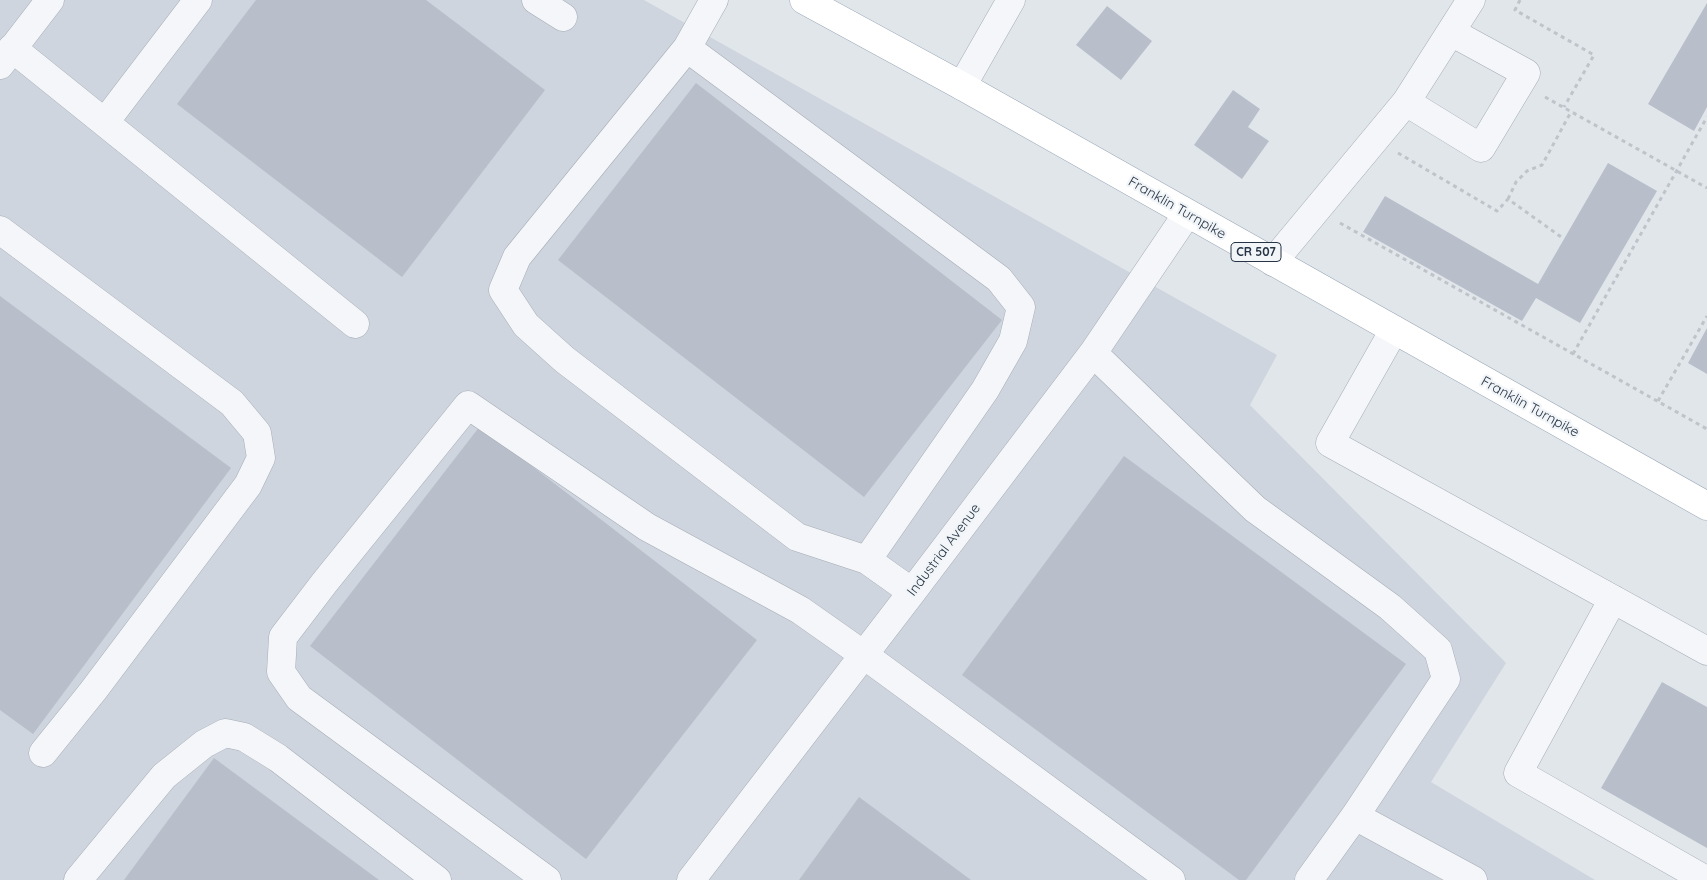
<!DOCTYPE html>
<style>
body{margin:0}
canvas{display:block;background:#e1e6eb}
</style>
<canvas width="1707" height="880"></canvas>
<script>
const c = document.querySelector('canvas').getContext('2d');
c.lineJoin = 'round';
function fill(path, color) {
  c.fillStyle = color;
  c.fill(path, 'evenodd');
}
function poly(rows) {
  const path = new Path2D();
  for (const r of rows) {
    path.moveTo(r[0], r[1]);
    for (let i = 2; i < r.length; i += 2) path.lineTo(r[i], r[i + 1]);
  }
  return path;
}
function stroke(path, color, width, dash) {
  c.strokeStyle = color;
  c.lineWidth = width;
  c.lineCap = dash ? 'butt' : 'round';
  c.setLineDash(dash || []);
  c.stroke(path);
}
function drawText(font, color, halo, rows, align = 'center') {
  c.font = font + ' Quicksand,sans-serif';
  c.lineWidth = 4.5;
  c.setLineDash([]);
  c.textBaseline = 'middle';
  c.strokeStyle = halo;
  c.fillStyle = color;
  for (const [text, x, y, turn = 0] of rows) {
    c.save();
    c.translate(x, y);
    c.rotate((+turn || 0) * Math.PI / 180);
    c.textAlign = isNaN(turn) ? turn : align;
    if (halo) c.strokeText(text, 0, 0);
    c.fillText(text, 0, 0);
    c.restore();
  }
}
const built = poly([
 [0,0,644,0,1277,355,1250,405,1506,663,1431,782,1595,880,0,880]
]);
const building = poly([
 [256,0,426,0,545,90,402,277,177,104],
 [1707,3,1707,107,1694,131,1648,104],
 [1107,6,1152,41,1121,80,1076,45],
 [696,83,1002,320,864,497,558,260],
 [1233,90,1260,109,1248,127,1269,141,1242,179,1194,145],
 [1608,163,1657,191,1580,323,1536,298,1522,321,1363,232,1385,196,1538,284],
 [0,296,231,468,33,734,0,710],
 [1707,328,1707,374,1688,363],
 [480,426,757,640,586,859,310,646],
 [1124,456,1406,664,1246,880,1239,880,962,675],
 [1662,682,1707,707,1707,848,1601,788],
 [214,758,379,880,124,880],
 [859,797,971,880,799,880]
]);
const path = poly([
 [1520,0,1515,10,1594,55,1564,107],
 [1545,97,1707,188],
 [1398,153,1497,211,1508,199,1564,239],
 [1508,199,1516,182,1527,171,1542,165,1571,112],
 [1340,223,1707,429],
 [1573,354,1707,117],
 [1658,401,1707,316]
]);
const minor = poly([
 [536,0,563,17],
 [714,0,687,48,517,257,503,290,526,325,565,360,797,537,867,560,912,592],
 [12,48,355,324],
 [687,48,999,279,1021,307,1013,341,985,390,867,560],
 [0,65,50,0],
 [962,86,1011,0],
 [1406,102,1481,148,1526,73,1451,32],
 [105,122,198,0],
 [0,230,232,403,257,433,261,458,248,485,93,691,43,753],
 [1273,262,1406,102,1471,0],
 [1394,330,1330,443,1707,651],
 [1093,353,1255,509,1390,607,1438,650,1446,679,1355,816,1309,880],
 [1613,599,1518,773,1706,880],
 [1355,816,1473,880],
 [78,880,164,776,204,744,225,733,244,737,278,758,437,880],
 [547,880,299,698,281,672,283,637,325,582,468,405,647,527,800,610,864,655,1171,880],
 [691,880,912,592,1093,353,1187,214]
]);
const major = poly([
 [804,0,962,86,1707,506]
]);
const shields = [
 [1256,252,50]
];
const shieldNames = [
 ["CR 507",1256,252]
];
const streetNames = [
 ["Franklin Turnpike",1177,208,30],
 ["Franklin Turnpike",1530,407,29],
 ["Industrial Avenue",944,550,-53]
];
fill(built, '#cfd5de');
fill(building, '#b8bfca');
stroke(minor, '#a5adb6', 29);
stroke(major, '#9fabb9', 29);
stroke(path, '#bfc4ca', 3, [4, 4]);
stroke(minor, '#f5f6f9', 28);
stroke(major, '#fff', 28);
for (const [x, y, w] of shields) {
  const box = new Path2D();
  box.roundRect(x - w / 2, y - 9.5, w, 19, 4);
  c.fillStyle = '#f1f5f8';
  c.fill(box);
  stroke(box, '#273445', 1);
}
drawText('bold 12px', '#273445', null, shieldNames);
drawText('14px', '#273445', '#f1f5f8', streetNames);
</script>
